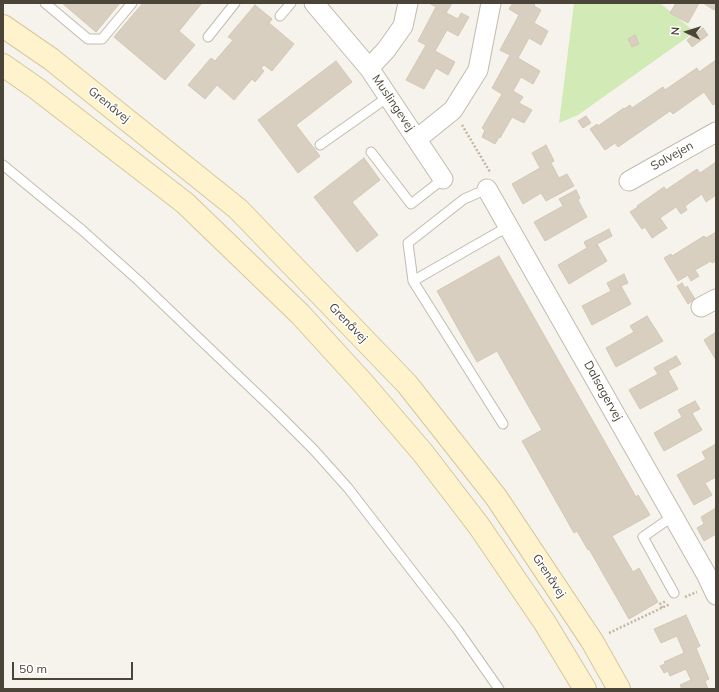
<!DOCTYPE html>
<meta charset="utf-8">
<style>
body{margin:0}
#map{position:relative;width:719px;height:692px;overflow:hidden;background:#f6f3ec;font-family:Mulish,sans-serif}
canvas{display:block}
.frame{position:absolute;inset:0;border:4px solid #4b4439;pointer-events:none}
.north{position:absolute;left:667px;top:12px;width:40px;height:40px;-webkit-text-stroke:3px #fff;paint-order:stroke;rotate:274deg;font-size:11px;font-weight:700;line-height:16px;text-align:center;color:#4b4439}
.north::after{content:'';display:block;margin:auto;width:14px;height:18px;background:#4b4439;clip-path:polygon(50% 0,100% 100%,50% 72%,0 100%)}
.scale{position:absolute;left:12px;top:662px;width:121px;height:18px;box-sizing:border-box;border:2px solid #4b4439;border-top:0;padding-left:5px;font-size:12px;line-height:14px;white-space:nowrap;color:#4b4439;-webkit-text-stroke:3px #fff;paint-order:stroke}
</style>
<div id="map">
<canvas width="719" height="692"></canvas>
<div class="frame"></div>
<div class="north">N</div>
<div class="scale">50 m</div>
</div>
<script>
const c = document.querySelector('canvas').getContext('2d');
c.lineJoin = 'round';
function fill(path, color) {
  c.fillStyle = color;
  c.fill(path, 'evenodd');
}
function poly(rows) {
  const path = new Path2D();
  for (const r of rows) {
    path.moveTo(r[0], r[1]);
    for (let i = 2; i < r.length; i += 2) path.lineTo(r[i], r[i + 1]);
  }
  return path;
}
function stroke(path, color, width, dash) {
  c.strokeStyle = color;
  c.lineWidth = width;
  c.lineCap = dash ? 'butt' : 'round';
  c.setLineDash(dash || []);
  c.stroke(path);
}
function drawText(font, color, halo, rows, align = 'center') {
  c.font = font + ' Mulish,sans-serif';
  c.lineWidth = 3;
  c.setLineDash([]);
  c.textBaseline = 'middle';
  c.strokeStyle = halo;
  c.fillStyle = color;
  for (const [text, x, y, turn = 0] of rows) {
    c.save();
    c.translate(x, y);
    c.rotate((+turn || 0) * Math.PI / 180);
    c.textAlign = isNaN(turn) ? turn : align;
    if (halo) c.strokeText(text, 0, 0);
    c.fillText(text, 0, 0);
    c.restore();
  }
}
const green = poly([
 [574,3,660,3,695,32,578,115,559,123]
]);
const building = poly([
 [62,3,120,3,96,32,62,3],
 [143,3,202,3,179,31,195,45,165,80,114,37,143,3],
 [429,3,452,3,446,13,458,19,461,13,469,17,458,36,447,30,435,51,455,62,448,75,436,68,424,89,406,80,426,45,418,41,436,7,429,3],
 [513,3,535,3,534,6,541,10,534,23,548,31,541,45,529,38,518,58,540,71,533,84,521,77,513,91,523,97,519,103,532,110,524,123,512,117,500,138,499,137,495,144,482,137,485,130,482,128,502,94,492,88,510,55,500,50,519,15,509,9,513,3],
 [676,3,699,3,688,23,670,13,676,3],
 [703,3,716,3,716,7,714,10,703,3],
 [255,5,272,19,269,23,294,44,272,71,264,65,261,68,264,71,255,82,252,79,234,100,217,85,205,99,188,85,211,58,215,61,233,40,228,37,255,5],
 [703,28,708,35,692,47,687,40,703,28],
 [635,35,639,44,632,47,628,39,635,35],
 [716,60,716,89,715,90,716,91,716,103,713,105,704,92,673,114,670,111,618,147,615,143,605,150,590,129,597,124,598,126,624,108,624,109,630,105,632,108,663,87,665,90,697,68,699,72,716,60],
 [336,61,352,82,296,125,320,156,298,173,258,120,336,61],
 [586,116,591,123,583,128,578,121,586,116],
 [546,145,554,161,551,163,559,178,567,174,574,186,546,201,541,193,523,204,512,184,540,168,532,153,546,145],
 [364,158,380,180,352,202,378,235,357,252,314,197,364,158],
 [716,162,716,195,706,202,702,194,685,206,687,210,681,214,676,207,660,218,667,228,652,238,645,227,642,229,630,212,638,207,637,206,664,187,666,190,697,169,700,173,716,162],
 [576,190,580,198,578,200,587,217,545,241,534,222,563,206,559,199,576,190],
 [609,229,612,236,597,244,607,261,569,284,558,265,587,248,584,242,609,229],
 [716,232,716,261,712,263,711,261,695,270,699,276,691,281,688,275,678,281,664,258,671,254,672,256,704,236,706,238,716,232],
 [499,256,636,497,638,495,650,515,612,536,633,572,639,568,658,602,629,619,589,549,588,550,577,531,574,533,522,441,542,430,497,351,477,362,437,291,499,256],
 [624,274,628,283,621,286,631,304,592,325,582,306,611,291,607,283,624,274],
 [682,283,685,288,687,286,695,299,688,304,677,286,682,283],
 [647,316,663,341,616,367,606,348,634,332,630,326,647,316],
 [716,332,716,360,704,340,716,332],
 [676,356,681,364,668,371,678,389,640,409,629,390,658,374,654,368,676,356],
 [695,401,700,409,692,413,702,430,664,451,654,433,682,417,678,410,695,401],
 [716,444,716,477,705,483,712,495,694,505,677,475,706,459,702,452,716,444],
 [716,508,716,534,704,541,697,528,704,524,701,517,716,508],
 [686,615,700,646,696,648,709,679,705,681,708,689,682,689,680,685,691,680,686,669,670,676,668,671,664,673,660,666,665,664,664,662,684,653,677,636,661,643,654,629,686,615]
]);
const path = poly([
 [462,125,490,172],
 [685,597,697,592],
 [662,608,660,604,666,601],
 [609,633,670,604]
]);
const service = poly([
 [45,3,88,39,102,39,132,3],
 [280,16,291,3],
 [208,37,235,3],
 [320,145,388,97],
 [371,152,411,204,443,179],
 [3,165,82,230,139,281,276,412,314,450,348,488,457,629,499,689],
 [413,281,408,243,464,199,487,189],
 [503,424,413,281,509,226],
 [673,516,643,537,674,593]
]);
const minor = poly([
 [314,3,369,68,443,179],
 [369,68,386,50,403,26,408,3],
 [417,139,453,110,478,70,491,3],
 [629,181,716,132],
 [487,189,706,574,716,595],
 [701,307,716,299]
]);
const secondary = poly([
 [3,26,51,59,238,209,407,384,496,497,592,641,619,689],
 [3,65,36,88,185,203,300,314,363,383,423,453,479,526,545,623,585,689]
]);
const streetNames = [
 ["Muslingevej",393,103,56],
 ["Grenåvej",109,105,39],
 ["Solvejen",672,156,-29],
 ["Grenåvej",348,323,46],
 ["Dalsagervej",603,391,61],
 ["Grenåvej",549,576,56]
];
fill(green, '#d2eab5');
fill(building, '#d8cfc1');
stroke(building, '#d3c7b4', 1);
stroke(service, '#c2bbae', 11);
stroke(minor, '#c2bbae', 21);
stroke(secondary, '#d6c79b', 24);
stroke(path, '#c4b79f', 2.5, [2, 2]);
stroke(service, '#fff', 9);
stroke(minor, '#fff', 19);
stroke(secondary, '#fff3cd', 22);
drawText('12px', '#4b4439', '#fff', streetNames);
</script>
